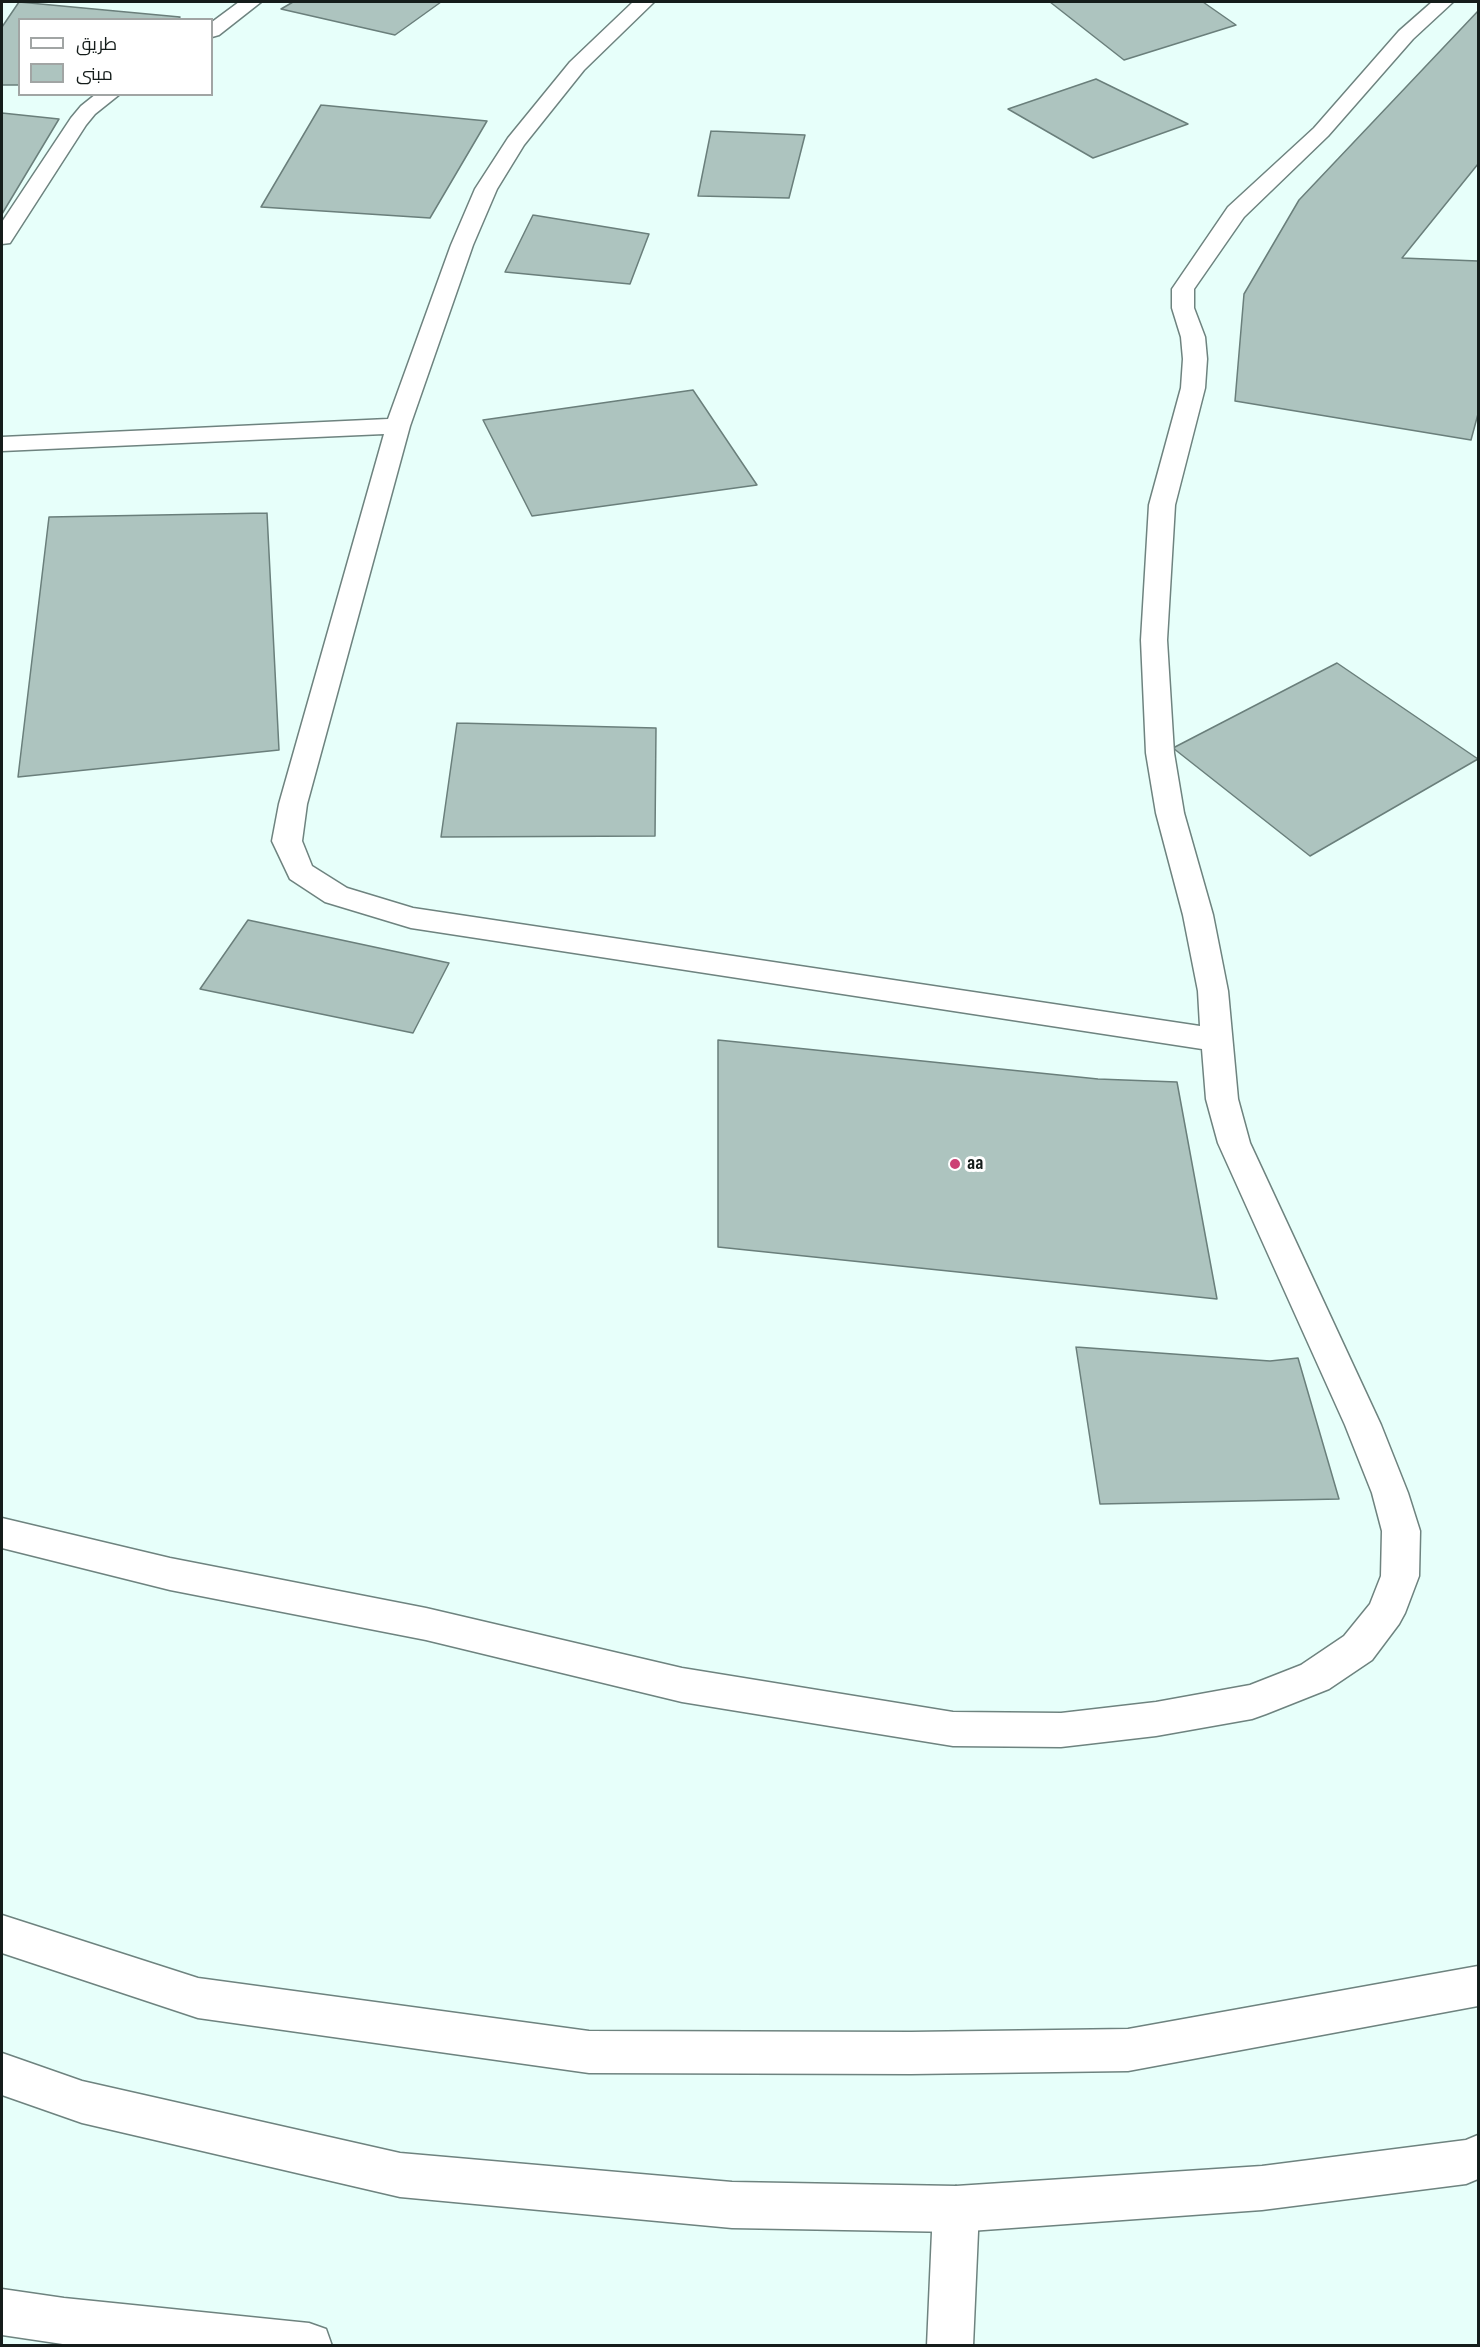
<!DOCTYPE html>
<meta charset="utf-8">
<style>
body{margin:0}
#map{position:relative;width:1480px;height:2347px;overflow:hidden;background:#e7fffa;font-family:"Sofia Sans Condensed",Cairo,sans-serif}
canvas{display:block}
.frame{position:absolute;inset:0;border:3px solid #151d1b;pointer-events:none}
.legend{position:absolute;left:18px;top:18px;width:195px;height:78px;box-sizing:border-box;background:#fff;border:2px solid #a1a5a4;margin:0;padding:8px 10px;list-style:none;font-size:18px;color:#151d1b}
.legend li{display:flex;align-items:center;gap:12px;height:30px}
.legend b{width:30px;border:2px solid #a1a5a4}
</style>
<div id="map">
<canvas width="1480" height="2347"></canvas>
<div class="frame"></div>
<ul class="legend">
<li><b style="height:8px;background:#fff"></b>طريق</li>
<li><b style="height:16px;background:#adc4bf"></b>مبنى</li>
</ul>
</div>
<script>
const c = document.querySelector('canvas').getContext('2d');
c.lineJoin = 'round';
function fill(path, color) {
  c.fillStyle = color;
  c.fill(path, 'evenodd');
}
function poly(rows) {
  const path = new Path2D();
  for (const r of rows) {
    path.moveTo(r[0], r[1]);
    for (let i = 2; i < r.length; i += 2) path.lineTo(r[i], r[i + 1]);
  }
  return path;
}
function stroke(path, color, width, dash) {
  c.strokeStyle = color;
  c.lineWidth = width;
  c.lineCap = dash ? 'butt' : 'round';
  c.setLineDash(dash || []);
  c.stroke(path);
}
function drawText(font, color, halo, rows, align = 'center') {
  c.font = font + ' "Sofia Sans Condensed",sans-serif';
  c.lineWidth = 6;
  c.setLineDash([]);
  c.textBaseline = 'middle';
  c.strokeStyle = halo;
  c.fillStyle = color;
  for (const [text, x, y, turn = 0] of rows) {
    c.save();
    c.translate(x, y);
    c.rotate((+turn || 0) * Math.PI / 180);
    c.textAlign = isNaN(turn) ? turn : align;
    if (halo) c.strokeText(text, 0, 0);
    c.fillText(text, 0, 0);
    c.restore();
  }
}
const building = poly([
 [19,2,180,17,178,20,20,20,20,85,2,85,2,27,19,2],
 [293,2,441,2,395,35,281,9,293,2],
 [1050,2,1203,2,1236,25,1124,60,1050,2],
 [1478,11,1478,164,1402,258,1478,261,1478,414,1471,440,1235,401,1244,294,1299,200,1478,11],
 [1096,79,1188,124,1093,158,1008,109,1096,79],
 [321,105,487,121,430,218,261,207,321,105],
 [2,113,59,119,2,214,2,113],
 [711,131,805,135,789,198,698,196,711,131],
 [533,215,649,234,630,284,505,272,533,215],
 [693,390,757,485,532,516,483,420,693,390],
 [267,513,279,750,18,777,49,517,267,513],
 [1337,663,1478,759,1310,856,1173,748,1337,663],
 [457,723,656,728,655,836,441,837,457,723],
 [248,920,449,963,413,1033,200,989,248,920],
 [718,1040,1098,1079,1177,1082,1217,1299,718,1247,718,1040],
 [1076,1347,1270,1361,1298,1358,1339,1499,1100,1504,1076,1347]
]);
const minor = poly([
 [239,2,261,2,219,35,212,37,212,22,239,2],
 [633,2,654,2,584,70,524,145,497,189,473,245,410,426,307,804,302,841,312,866,347,888,413,908,1200,1026,1198,991,1183,915,1156,813,1146,753,1141,640,1149,505,1181,388,1183,359,1181,337,1172,308,1172,289,1228,207,1314,128,1399,31,1432,2,1453,2,1413,39,1328,136,1244,217,1194,289,1194,308,1205,337,1207,359,1205,388,1175,505,1167,640,1174,753,1184,813,1213,915,1228,991,1238,1099,1250,1143,1381,1425,1408,1493,1420,1531,1419,1576,1405,1613,1399,1624,1372,1660,1329,1689,1266,1714,1252,1719,1156,1736,1061,1747,953,1746,682,1702,426,1640,170,1590,2,1548,2,1518,170,1558,426,1608,682,1668,953,1712,1061,1713,1156,1702,1250,1685,1301,1665,1344,1636,1370,1604,1381,1576,1382,1531,1372,1493,1345,1425,1218,1143,1206,1099,1202,1049,411,928,325,902,290,879,272,841,279,804,384,434,2,451,2,437,388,419,451,245,475,189,508,138,570,62,633,2],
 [96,94,120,94,95,114,86,125,10,243,2,244,2,222,71,118,81,106,96,94],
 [956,2186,972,2193,979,2209,973,2346,927,2346,933,2209,940,2193,956,2186],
 [2,2289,64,2298,309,2323,326,2329,332,2346,76,2346,2,2335,2,2289]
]);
const major = poly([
 [2,1915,198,1978,589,2031,911,2032,1128,2029,1478,1966,1478,2006,1128,2071,911,2074,589,2073,198,2018,2,1953,2,1915],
 [2,2053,82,2081,400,2153,732,2182,956,2186,1262,2166,1466,2140,1478,2135,1478,2179,1466,2184,1262,2210,956,2232,732,2228,400,2197,82,2123,2,2095,2,2053]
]);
const markers = [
 [955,1164,6,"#cc4175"]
];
const poiNames = [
 ["aa",967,1164]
];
fill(building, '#adc4bf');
stroke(building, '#6a7f7b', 1.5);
stroke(minor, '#6e837f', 3);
stroke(major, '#6e837f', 3);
fill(minor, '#fff');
fill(major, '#fff');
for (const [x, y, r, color] of markers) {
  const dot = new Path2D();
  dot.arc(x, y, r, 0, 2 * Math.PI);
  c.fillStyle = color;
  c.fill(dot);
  stroke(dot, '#fff', 2);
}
drawText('bold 20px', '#151d1b', '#fff', poiNames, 'left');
</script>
